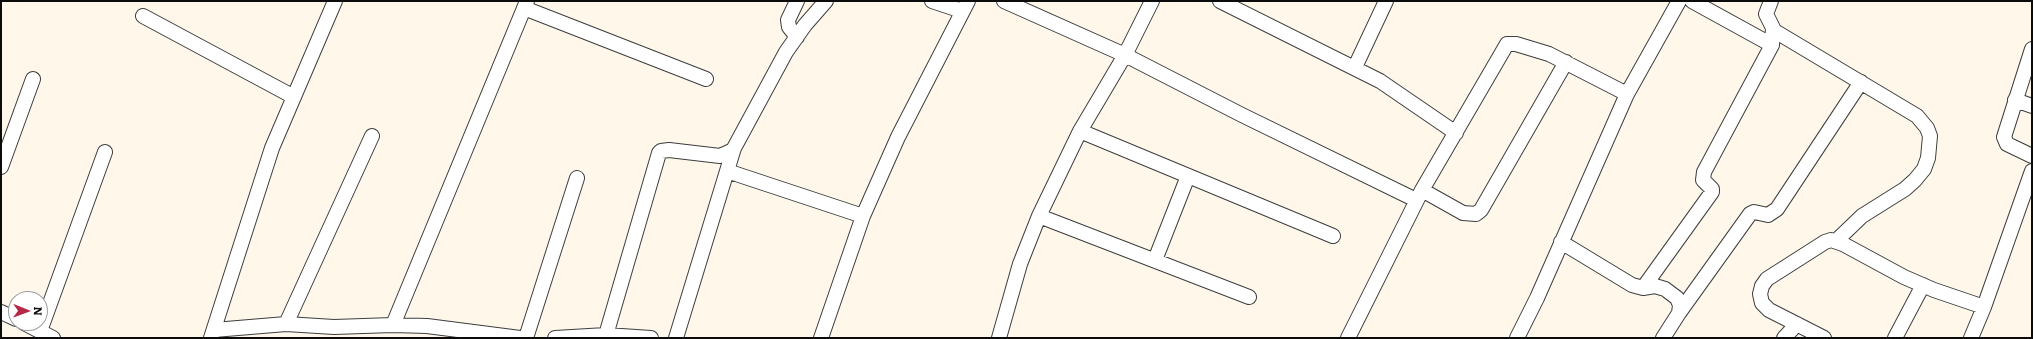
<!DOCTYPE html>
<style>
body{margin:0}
#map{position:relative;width:2033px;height:339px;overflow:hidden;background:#fef7ea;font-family:Literata,serif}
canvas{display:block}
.frame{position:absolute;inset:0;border:2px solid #0b0b0b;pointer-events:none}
.north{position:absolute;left:8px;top:291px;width:40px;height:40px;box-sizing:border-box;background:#fff;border:1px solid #9d9d9d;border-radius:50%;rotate:91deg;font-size:11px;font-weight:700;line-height:16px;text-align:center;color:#0b0b0b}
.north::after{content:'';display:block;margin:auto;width:14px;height:18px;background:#b62847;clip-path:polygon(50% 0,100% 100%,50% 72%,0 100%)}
</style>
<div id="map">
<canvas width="2033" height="339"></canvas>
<div class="frame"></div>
<div class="north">N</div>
</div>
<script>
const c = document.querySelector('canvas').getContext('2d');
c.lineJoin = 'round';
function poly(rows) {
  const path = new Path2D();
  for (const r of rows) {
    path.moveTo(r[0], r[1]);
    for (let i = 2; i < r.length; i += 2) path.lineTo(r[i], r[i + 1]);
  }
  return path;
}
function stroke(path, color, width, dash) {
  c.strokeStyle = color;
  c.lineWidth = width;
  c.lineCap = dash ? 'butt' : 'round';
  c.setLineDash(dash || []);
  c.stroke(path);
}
const minor = poly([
 [797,1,788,20,789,27,797,37],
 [932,1,962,11],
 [1004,1,1125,55,1242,115,1416,200],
 [1220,1,1380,81,1456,133],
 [1692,1,1772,45],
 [524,8,706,79],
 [143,16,294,97],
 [1773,30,1917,116,1927,128,1930,136,1928,158,1924,169,1915,180,1905,189,1862,216,1836,241],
 [2032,49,2004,137,2007,144,2032,156],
 [1355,67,1386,1],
 [2015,100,2032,106],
 [1080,131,1333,236],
 [1,167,33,79],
 [727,171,863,216],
 [1422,190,1463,213,1476,214,1481,210,1566,62],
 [1039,216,1249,297],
 [1561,242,1632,285,1643,288,1655,286,1665,289,1677,298,1680,305,1679,313,1663,338],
 [1155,260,1188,176],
 [1643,288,1712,192,1712,189,1703,180,1704,172,1772,45,1773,28,1766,14,1771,1],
 [1,312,16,319],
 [1679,313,1750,214,1754,212,1768,215,1777,209,1861,82],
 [24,323,53,338],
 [286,324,372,136],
 [393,325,527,1],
 [214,330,286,324,334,327,393,325,427,326,520,338],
 [40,331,105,152],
 [606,335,659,153,661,151,669,150,720,156,733,150,786,52,805,25,826,1],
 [211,338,272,148,335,1],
 [526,338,577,178],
 [555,338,606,335,651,338],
 [676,338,734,148],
 [821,338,863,216,898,137,968,1],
 [999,338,1020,264,1039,216,1080,131,1125,55,1152,1],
 [1348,338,1422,190,1507,44,1516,44,1549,54,1627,94],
 [1517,338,1537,298,1627,94,1679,1],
 [1784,338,1797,324],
 [1824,338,1769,310,1762,303,1760,294,1762,286,1767,279,1825,242,1831,240,1843,244,1904,277,1934,290,1984,307],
 [1895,338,1923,285],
 [1971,338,1984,307,2032,171]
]);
stroke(minor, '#3e3e3e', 16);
stroke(minor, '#fff', 14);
</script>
